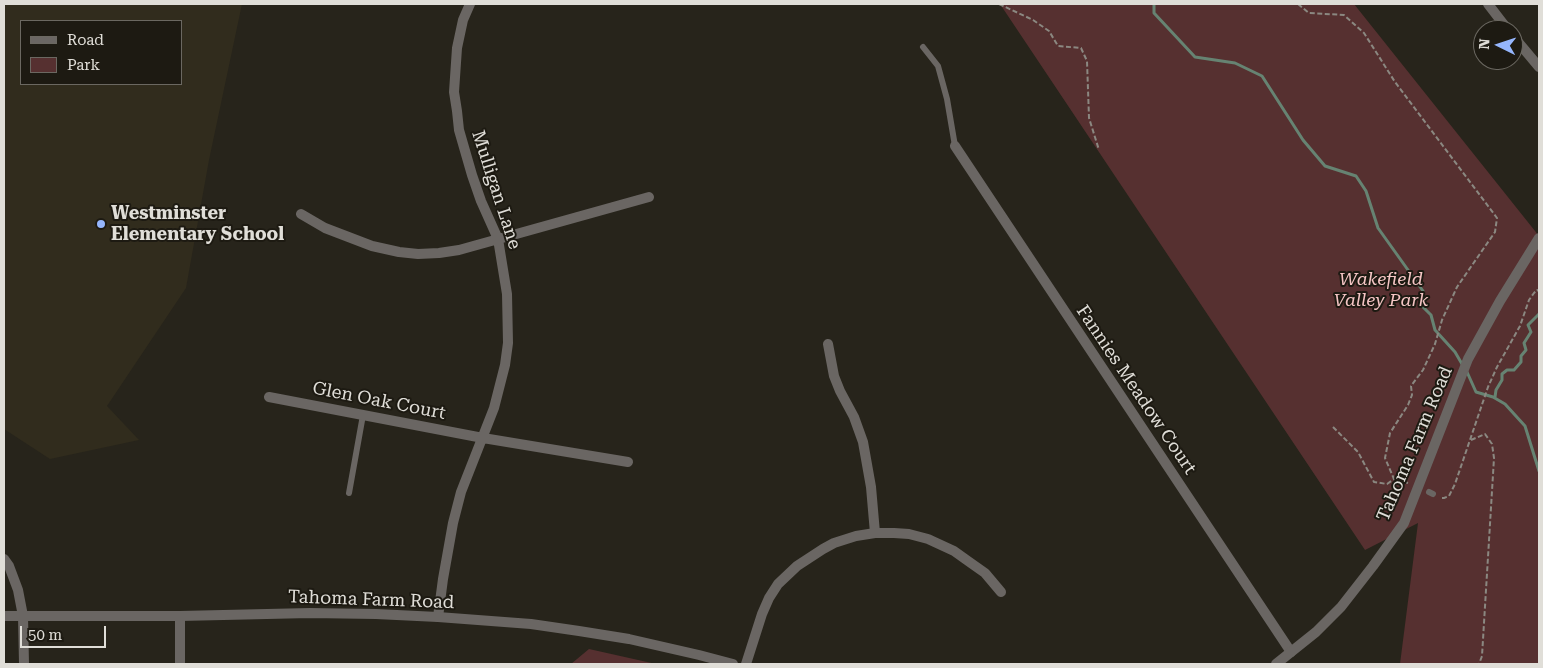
<!DOCTYPE html>
<style>
body{margin:0}
#map{position:relative;width:1543px;height:668px;overflow:hidden;background:#27241b;font-family:"Roboto Serif",serif}
canvas{display:block}
.frame{position:absolute;inset:0;border:5px solid #e0ded8;pointer-events:none}
.legend{position:absolute;left:20px;top:20px;width:162px;height:65px;box-sizing:border-box;background:#1d1a12;border:1px solid #6b6861;margin:0;padding:6px 9px;list-style:none;font-size:15px;color:#e0ded8}
.legend li{display:flex;align-items:center;gap:10px;height:25px}
.legend b{width:25px;border:1px solid #6b6861}
.north{position:absolute;left:1473px;top:20px;width:50px;height:50px;box-sizing:border-box;background:#1d1a12;border:1px solid #6b6861;border-radius:50%;rotate:274deg;font-size:14px;font-weight:700;line-height:20px;text-align:center;color:#e0ded8}
.north::after{content:'';display:block;margin:auto;width:18px;height:22px;background:#95b6fd;clip-path:polygon(50% 0,100% 100%,50% 72%,0 100%)}
.scale{position:absolute;left:20px;top:626px;width:86px;height:22px;box-sizing:border-box;border:2px solid #e0ded8;border-top:0;padding-left:6px;font-size:15px;line-height:18px;white-space:nowrap;color:#e0ded8;-webkit-text-stroke:4px #1d1a12;paint-order:stroke}
</style>
<div id="map">
<canvas width="1543" height="668"></canvas>
<div class="frame"></div>
<ul class="legend">
<li><b style="height:6px;background:#6a6663"></b>Road</li>
<li><b style="height:14px;background:#563030"></b>Park</li>
</ul>
<div class="north">N</div>
<div class="scale">50 m</div>
</div>
<script>
const c = document.querySelector('canvas').getContext('2d');
c.lineJoin = 'round';
function fill(path, color) {
  c.fillStyle = color;
  c.fill(path, 'evenodd');
}
function poly(rows) {
  const path = new Path2D();
  for (const r of rows) {
    path.moveTo(r[0], r[1]);
    for (let i = 2; i < r.length; i += 2) path.lineTo(r[i], r[i + 1]);
  }
  return path;
}
function stroke(path, color, width, dash) {
  c.strokeStyle = color;
  c.lineWidth = width;
  c.lineCap = dash ? 'butt' : 'round';
  c.setLineDash(dash || []);
  c.stroke(path);
}
function drawText(font, color, halo, rows, align = 'center') {
  c.font = font + ' "Roboto Serif",serif';
  c.lineWidth = 4;
  c.setLineDash([]);
  c.textBaseline = 'middle';
  c.strokeStyle = halo;
  c.fillStyle = color;
  for (const [text, x, y, turn = 0] of rows) {
    c.save();
    c.translate(x, y);
    c.rotate((+turn || 0) * Math.PI / 180);
    c.textAlign = isNaN(turn) ? turn : align;
    if (halo) c.strokeText(text, 0, 0);
    c.fillText(text, 0, 0);
    c.restore();
  }
}
const built = poly([
 [4,4,242,4,209,160,186,288,107,406,139,440,50,459,4,429],
 [21,21,181,21,181,84,21,84]
]);
const green = poly([
 [1000,4,1354,4,1539,236,1539,664,1400,664,1418,523,1365,550],
 [589,649,656,664,571,664]
]);
const stream = poly([
 [1154,4,1154,13,1195,57,1235,63,1262,76,1303,140,1325,166,1356,176,1366,191,1378,228,1423,291,1421,305,1431,315,1435,330,1455,352,1462,364],
 [1467,372,1476,392,1493,397,1505,404,1525,426,1539,471],
 [1495,397,1496,390,1502,380,1502,374,1507,370,1514,370,1521,362,1521,356,1526,350,1524,343,1531,332,1528,325,1539,314]
]);
const path = poly([
 [999,4,1033,20,1049,31,1058,46,1081,48,1087,61,1089,118,1099,150],
 [1298,4,1309,13,1344,15,1364,33,1395,82,1497,218,1495,232,1457,287,1442,320,1435,344,1423,370,1411,386,1412,395,1408,405,1390,433,1385,458,1394,479,1408,483],
 [1333,427,1358,452,1374,482,1387,484,1394,479],
 [1471,440,1485,434,1492,444,1494,458,1482,656,1479,664],
 [1442,498,1444,498,1449,496,1455,484,1488,387,1497,367,1520,326,1529,300,1534,293,1537,290,1539,291]
]);
const service = poly([
 [923,47,938,66,947,99,955,146],
 [1429,492,1433,494],
 [349,493,363,415]
]);
const minor = poly([
 [1488,4,1508,30],
 [1513,36,1539,67],
 [955,146,1291,652],
 [301,214,325,228,372,246,399,252,418,254,439,253,459,250,649,197],
 [828,344,834,376,840,391,854,417,863,442,871,487,875,533],
 [269,397,483,438,628,462],
 [4,559,9,566,18,590,23,616,24,664],
 [438,617,443,579,453,523,461,492,494,408,505,365,508,343,507,294,498,239,481,201,472,175,459,130,457,111,454,92,457,48,463,20,470,4],
 [180,664,180,616],
 [746,664,762,614,769,598,778,584,797,566,823,549,834,543,856,536,875,533,894,533,909,534,928,539,954,551,968,561,985,573,1001,592]
]);
const tertiary = poly([
 [4,616,180,616,310,613,376,614,438,617,531,624,579,631,629,639,699,655,733,664],
 [1276,664,1316,632,1341,607,1373,566,1404,523,1468,359,1500,301,1539,238]
]);
const markers = [
 [101,224,5,"#95b6fd"]
];
const streetNames = [
 ["Mulligan Lane",496,190,72],
 ["Fannies Meadow Court",1136,390,56],
 ["Glen Oak Court",379,401,11],
 ["Tahoma Farm Road",1415,444,-67],
 ["Tahoma Farm Road",371,600,2]
];
const poiNames = [
 ["Westminster",111,214],
 ["Elementary School",111,235]
];
const parkNames = [
 ["Wakefield",1381,280],
 ["Valley Park",1381,301]
];
fill(built, '#312c1d');
fill(green, '#563030');
stroke(stream, '#668372', 3);
stroke(path, '#8b8881', 2, [5, 2.5]);
stroke(service, '#6a6663', 6);
stroke(minor, '#6a6663', 10);
stroke(tertiary, '#6a6663', 10);
for (const [x, y, r, color] of markers) {
  const dot = new Path2D();
  dot.arc(x, y, r, 0, 2 * Math.PI);
  c.fillStyle = color;
  c.fill(dot);
  stroke(dot, '#1d1a12', 2);
}
drawText('18px', '#e0ded8', '#1d1a12', streetNames);
drawText('bold 18px', '#e0ded8', '#1d1a12', poiNames, 'left');
drawText('italic 18px', '#f6c6c5', '#1d1a12', parkNames);
</script>
